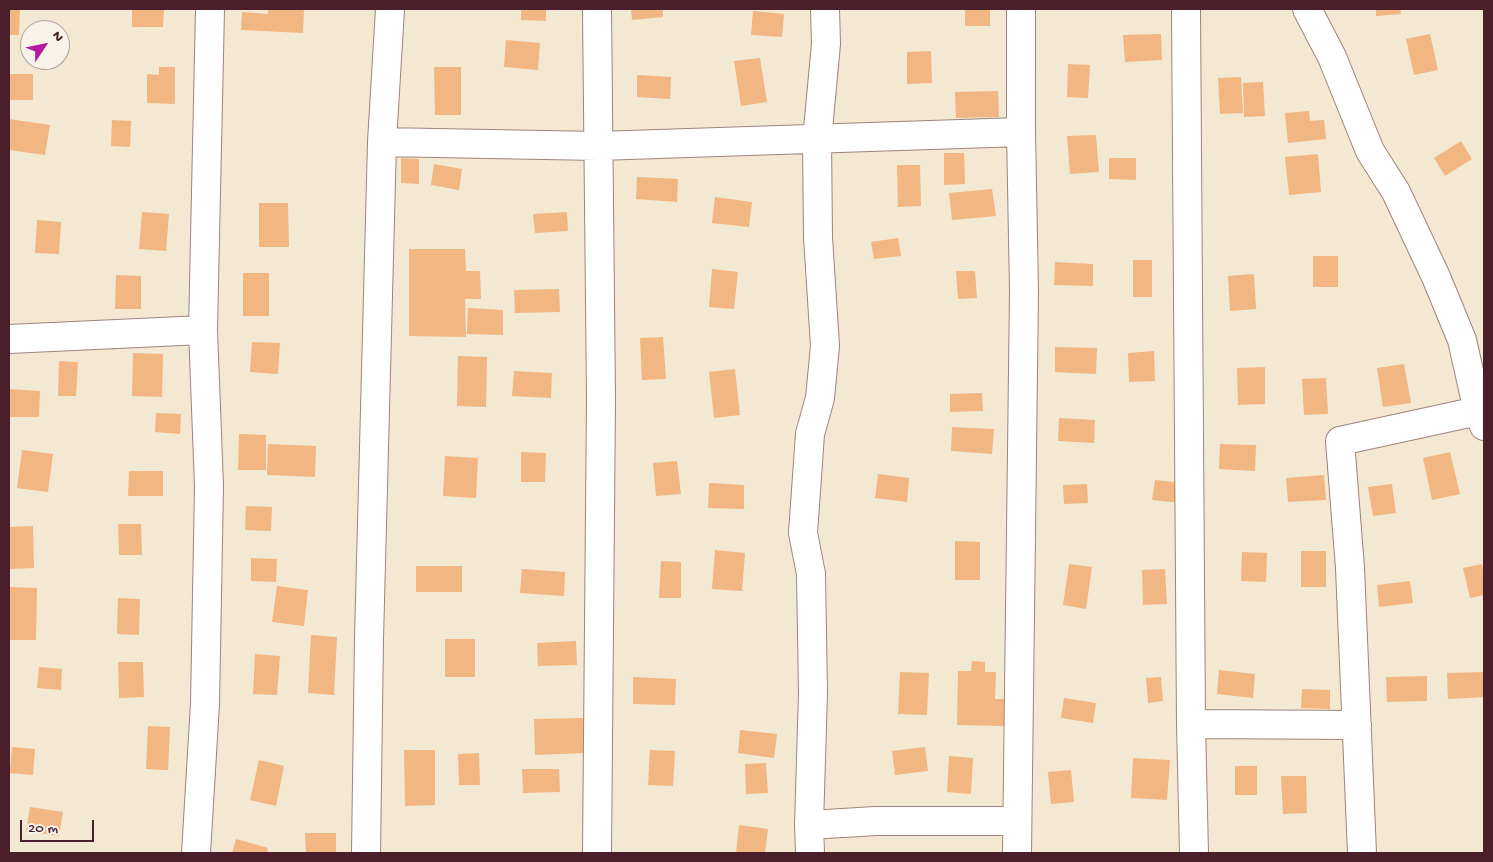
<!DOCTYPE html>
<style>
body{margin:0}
#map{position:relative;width:1493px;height:862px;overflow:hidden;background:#f3e8d2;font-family:"Gochi Hand",sans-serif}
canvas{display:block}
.frame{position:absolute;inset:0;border:10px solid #4a1f2b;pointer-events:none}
.north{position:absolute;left:20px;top:20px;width:50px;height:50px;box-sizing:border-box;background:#f7f3e8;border:1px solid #b29e9c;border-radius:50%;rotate:56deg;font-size:14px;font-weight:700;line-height:20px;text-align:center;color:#4a1f2b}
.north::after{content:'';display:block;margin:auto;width:18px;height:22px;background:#b5179e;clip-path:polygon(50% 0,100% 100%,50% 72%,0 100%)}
.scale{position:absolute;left:20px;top:820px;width:74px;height:22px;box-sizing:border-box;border:2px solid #4a1f2b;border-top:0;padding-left:6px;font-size:15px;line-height:18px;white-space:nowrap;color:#4a1f2b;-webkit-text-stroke:4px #f7f3e8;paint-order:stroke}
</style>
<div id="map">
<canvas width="1493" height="862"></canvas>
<div class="frame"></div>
<div class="north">N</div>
<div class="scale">20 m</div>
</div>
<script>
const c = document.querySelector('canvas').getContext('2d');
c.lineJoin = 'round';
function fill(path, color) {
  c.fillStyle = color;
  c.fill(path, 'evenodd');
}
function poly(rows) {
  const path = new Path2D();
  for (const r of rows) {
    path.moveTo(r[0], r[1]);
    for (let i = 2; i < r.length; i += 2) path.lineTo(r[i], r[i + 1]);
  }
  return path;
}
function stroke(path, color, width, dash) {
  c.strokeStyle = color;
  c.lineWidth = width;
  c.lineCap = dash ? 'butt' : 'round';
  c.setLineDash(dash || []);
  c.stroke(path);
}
const building = poly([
 [9,9,20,9,19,35,9,35],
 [132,9,164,9,163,27,132,27],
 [268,9,304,9,303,33,241,30,242,12,268,14],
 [521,9,546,9,546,21,521,20],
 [631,9,663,9,663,17,632,20],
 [965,9,990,9,990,26,965,26],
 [1376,9,1400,9,1401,14,1376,16],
 [753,11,784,14,782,37,751,35],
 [1161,34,1162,60,1125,62,1123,35],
 [1430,34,1438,70,1414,75,1406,39],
 [506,40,540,43,538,70,504,67],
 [931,51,932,83,907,84,907,52],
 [760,58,767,102,741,106,734,61],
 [1068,64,1090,65,1088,98,1067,97],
 [159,67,175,67,175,104,147,103,147,74,159,75],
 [434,67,461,67,461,115,435,115],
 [9,74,33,74,33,100,9,100],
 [637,75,671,77,670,99,637,97],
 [1241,77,1243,113,1220,114,1218,78],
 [1263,82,1265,116,1244,117,1243,83],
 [998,91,999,117,956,118,955,92],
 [1309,111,1310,121,1324,120,1326,139,1288,143,1285,113],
 [9,119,50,125,45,155,9,150],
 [112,120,131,121,130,147,111,146],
 [1096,135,1099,172,1070,174,1067,136],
 [1461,141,1472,159,1445,176,1434,158],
 [944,153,964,153,965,184,944,185],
 [1318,154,1321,192,1289,195,1285,157],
 [401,158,419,159,419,184,401,183],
 [1109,158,1136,158,1136,180,1109,179],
 [434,164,462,169,459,190,431,185],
 [897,165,920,165,921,206,898,207],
 [637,177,678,179,677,202,636,199],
 [992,189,996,216,952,220,949,193],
 [715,197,752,202,749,227,712,223],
 [259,203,288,203,289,247,259,247],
 [142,212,169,214,166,251,139,249],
 [567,212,568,231,535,233,533,214],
 [37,220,61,222,59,254,35,253],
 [898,238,901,256,874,259,871,242],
 [409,249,465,249,466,271,480,271,481,299,465,299,466,337,409,336],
 [1313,256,1338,256,1338,287,1313,287],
 [1133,260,1152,260,1152,297,1133,297],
 [1055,262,1093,264,1093,286,1054,285],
 [712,269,738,272,734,309,709,307],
 [956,271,975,271,977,298,958,299],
 [243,273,269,273,269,316,243,316],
 [1254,274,1256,309,1230,311,1228,276],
 [116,275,141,276,141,309,115,309],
 [559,289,560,312,515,313,514,290],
 [468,308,503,310,503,335,467,334],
 [663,337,666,379,642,380,640,338],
 [252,342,280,343,278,374,250,372],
 [1055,347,1097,348,1096,374,1055,372],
 [1154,351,1155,381,1129,382,1128,353],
 [133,353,163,354,162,397,132,396],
 [458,356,487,357,486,407,457,406],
 [59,361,78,362,76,396,58,396],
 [1404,364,1411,403,1383,407,1377,368],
 [1265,367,1265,404,1238,405,1237,368],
 [735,369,740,415,714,418,709,372],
 [514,371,552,373,551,398,512,396],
 [1326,378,1328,414,1304,415,1302,379],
 [9,389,40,391,39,417,9,417],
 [982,393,983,411,950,412,950,394],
 [156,413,181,414,180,434,155,432],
 [1059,418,1095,420,1094,443,1058,441],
 [952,427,994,429,992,454,951,451],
 [239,434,266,435,266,470,238,470],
 [268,444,316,446,315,477,267,475],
 [1220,444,1256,445,1255,471,1219,469],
 [22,450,53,454,48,492,17,488],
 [521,452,546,453,545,482,521,482],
 [1450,452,1460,494,1432,500,1423,458],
 [445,456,478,458,476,498,443,496],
 [677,461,681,494,656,496,653,463],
 [129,471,163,471,163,496,128,496],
 [878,474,909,478,907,502,875,498],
 [1324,475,1326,500,1288,502,1286,478],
 [1155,480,1183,483,1180,503,1152,500],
 [709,483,744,485,744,509,708,508],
 [1087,484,1088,503,1064,504,1063,485],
 [1392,484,1396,513,1373,516,1368,487],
 [246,506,272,507,271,531,245,530],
 [118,524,141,524,142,555,119,555],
 [33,526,34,568,9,569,9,527],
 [955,541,980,542,980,580,955,580],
 [715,550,745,553,742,591,712,589],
 [1301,551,1326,551,1326,587,1301,587],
 [1242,552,1267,553,1266,582,1241,581],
 [251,558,277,559,276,582,251,581],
 [661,561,681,562,681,598,659,598],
 [1069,564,1092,567,1086,609,1063,605],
 [1482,564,1484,575,1484,595,1470,598,1463,568],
 [416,566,462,566,462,592,416,592],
 [522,569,565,572,564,596,520,593],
 [1165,569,1167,604,1143,605,1142,570],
 [1410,581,1413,603,1379,607,1377,585],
 [277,586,308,590,304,626,272,622],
 [9,587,37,588,36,640,9,640],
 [118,598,140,599,139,635,117,634],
 [311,635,337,637,334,695,308,693],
 [445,639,475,639,475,677,445,677],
 [576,641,577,665,538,666,537,643],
 [255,654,280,656,277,695,253,694],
 [972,661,985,662,985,672,996,672,995,699,1006,699,1005,726,957,725,958,671,971,671],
 [118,662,143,662,144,697,119,698],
 [39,667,62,669,61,690,37,688],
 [1219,670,1255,674,1253,698,1217,694],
 [900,672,929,673,927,715,898,714],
 [1484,672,1484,697,1448,699,1447,673],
 [1427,676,1427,701,1387,702,1386,677],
 [633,677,676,679,675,705,633,704],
 [1161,677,1163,701,1148,703,1146,678],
 [1302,689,1330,690,1330,709,1301,708],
 [1064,698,1096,703,1093,723,1061,718],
 [584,718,585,753,535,755,534,719],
 [148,726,170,727,168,770,146,769],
 [740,730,777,734,774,758,738,753],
 [12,747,35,749,33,775,10,773],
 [925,747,928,771,895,775,892,751],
 [404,750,435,750,435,805,405,806],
 [650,750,675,751,673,786,648,785],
 [479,753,480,785,459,785,458,754],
 [949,756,973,758,971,794,947,792],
 [1133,758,1170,760,1167,800,1131,798],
 [259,760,284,766,276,806,250,800],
 [766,763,768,793,746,794,745,764],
 [1235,766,1257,766,1257,795,1235,795],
 [522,769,559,769,560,792,523,793],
 [1071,770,1074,802,1051,804,1048,772],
 [1281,776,1306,776,1307,813,1283,814],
 [30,807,63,812,59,836,26,831],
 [739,825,768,829,765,853,736,853],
 [305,833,336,833,336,853,306,853],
 [236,839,268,848,267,853,232,853]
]);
const minor = poly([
 [1186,9,1191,724,1194,853],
 [1307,9,1332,57,1370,151,1396,192,1436,277,1462,340,1478,411,1484,426],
 [382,142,598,146,1021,132],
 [9,339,203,330],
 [1191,724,1357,725],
 [809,825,876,821,1016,821],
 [196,853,205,704,209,486,203,330,210,9],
 [366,853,369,639,382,142,390,9],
 [597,853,601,399,597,9],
 [810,853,809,825,813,693,811,574,803,533,810,434,820,398,825,346,818,237,817,140,826,44,825,9],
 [1017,853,1024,291,1021,132,1021,9],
 [1362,853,1350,568,1340,441,1478,411]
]);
fill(building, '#f1b682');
stroke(minor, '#9e847e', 30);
stroke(minor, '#fff', 28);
</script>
